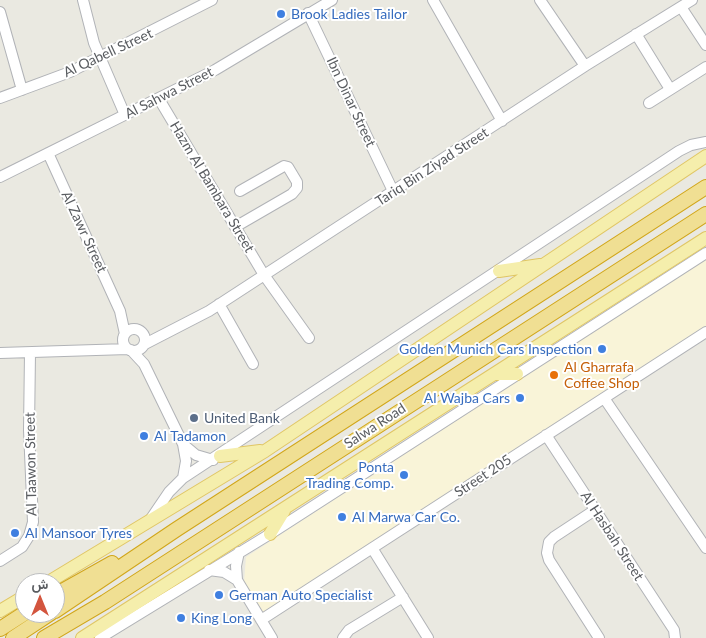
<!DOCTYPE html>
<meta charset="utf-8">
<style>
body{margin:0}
#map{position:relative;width:706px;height:638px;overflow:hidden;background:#eae9e1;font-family:Lato,Vazirmatn,sans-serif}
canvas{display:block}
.north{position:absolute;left:15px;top:573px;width:50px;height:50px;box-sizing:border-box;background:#fff;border:1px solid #bdbebf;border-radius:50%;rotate:0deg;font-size:14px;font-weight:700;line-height:20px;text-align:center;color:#595c60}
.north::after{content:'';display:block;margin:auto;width:18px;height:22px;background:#d3553e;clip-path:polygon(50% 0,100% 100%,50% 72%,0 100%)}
</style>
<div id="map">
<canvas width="706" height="638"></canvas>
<div class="north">ش</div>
</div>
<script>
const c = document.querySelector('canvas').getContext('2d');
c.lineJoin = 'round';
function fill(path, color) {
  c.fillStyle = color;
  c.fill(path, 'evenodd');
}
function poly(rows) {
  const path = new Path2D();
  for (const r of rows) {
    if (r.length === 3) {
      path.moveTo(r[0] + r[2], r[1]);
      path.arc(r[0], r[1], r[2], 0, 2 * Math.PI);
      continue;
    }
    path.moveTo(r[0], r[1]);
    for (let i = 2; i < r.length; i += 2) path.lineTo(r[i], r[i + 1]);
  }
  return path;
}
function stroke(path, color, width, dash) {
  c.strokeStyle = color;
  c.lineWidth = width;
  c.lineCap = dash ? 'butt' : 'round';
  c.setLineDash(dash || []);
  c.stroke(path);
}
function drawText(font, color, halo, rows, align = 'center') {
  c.font = font + ' Lato,sans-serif';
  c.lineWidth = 4;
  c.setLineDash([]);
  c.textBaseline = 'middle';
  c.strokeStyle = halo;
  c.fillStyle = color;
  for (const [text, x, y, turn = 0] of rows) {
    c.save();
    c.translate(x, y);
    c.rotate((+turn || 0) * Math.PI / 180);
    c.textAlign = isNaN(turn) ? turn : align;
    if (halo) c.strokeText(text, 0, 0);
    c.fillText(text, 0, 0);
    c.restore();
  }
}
const commercial = poly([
 [706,259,706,328,262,614,244,582,246,557]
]);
const minor = poly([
 [83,0,94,43,125,115],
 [433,0,502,121],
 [540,0,585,66],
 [681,7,706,45],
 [0,12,22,90],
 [308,13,393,191],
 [636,34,670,89],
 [0,98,70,72,212,0],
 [159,99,264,275,309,338],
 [649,103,706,67],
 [48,153,120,311,125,334],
 [0,177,215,70,332,0],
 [235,227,292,194,297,188,297,182,288,167,284,166,240,191],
 [219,304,253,364],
 [134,340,11],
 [145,344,209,311,585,66,692,0],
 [131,350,144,364,183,444,186,461,183,478],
 [0,353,128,349],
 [604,398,706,548],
 [546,435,674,630,675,638],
 [184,445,196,455,213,460],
 [595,510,554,537,549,542,547,553,549,560,599,638],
 [150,520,169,492,183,478,679,151,691,145,706,142],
 [372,548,428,638],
 [0,561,22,547,29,536,33,522,29,430,30,353],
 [209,570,224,572,237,580,272,638],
 [237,580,236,566,239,552],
 [261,620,706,332],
 [100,638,270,534,706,253],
 [343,638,349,630,403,597]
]);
const major = poly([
 [499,271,540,265],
 [494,374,517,374],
 [220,456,260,451],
 [270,534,284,511],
 [47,583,265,451,706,156],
 [0,611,25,596],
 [82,638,706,238]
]);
const highway = poly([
 [55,595,112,563],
 [55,611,177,529,706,187],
 [0,629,25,613],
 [13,638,51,613],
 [44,638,105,602,706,214]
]);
const markers = [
 [281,14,5,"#3f7fe0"],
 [602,349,5,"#3f7fe0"],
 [554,375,5,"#e8710a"],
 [520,398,5,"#3f7fe0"],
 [194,418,5,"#5c6f8a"],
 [144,436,5,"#3f7fe0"],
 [404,475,5,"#3f7fe0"],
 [342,517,5,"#3f7fe0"],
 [15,533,5,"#3f7fe0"],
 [219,595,5,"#3f7fe0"],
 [181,618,5,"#3f7fe0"]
];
const shopNames = [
 ["Brook Ladies Tailor",291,14],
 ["Golden Munich Cars Inspection",592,349,"right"],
 ["Al Wajba Cars",510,398,"right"],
 ["Al Tadamon",154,436],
 ["Ponta",394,467,"right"],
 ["Trading Comp.",394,483,"right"],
 ["Al Marwa Car Co.",352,517],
 ["Al Mansoor Tyres",25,533],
 ["German Auto Specialist",229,595],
 ["King Long",191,618]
];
const streetNames = [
 ["Al Qabell Street",108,53,-25],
 ["Al Sahwa Street",169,93,-27],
 ["Ibn Dinar Street",351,102,65],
 ["Tariq Bin Ziyad Street",432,167,-33],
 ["Hazm Al Bambara Street",212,187,59],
 ["Al Zawr Street",84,232,65],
 ["Salwa Road",375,426,-33],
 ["Al Taawon Street",31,464,-91],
 ["Street 205",483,476,-33],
 ["Al Hasbah Street",612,536,57]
];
const foodNames = [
 ["Al Gharrafa",564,367],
 ["Coffee Shop",564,383]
];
const serviceNames = [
 ["United Bank",204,418]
];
fill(commercial, '#f9f4d8');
stroke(minor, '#b1b3b7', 12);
stroke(major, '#e0c665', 14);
stroke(highway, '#d1a61a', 16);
stroke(minor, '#fff', 10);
stroke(major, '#f5eeac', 12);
stroke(highway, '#f0df93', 14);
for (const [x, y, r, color] of markers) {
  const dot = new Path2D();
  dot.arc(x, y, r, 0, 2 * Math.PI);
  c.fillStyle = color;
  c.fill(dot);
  stroke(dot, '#fff', 2);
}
drawText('14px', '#366cbe', '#fff', shopNames, 'left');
drawText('14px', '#595c60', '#fff', streetNames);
drawText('14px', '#c56008', '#fff', foodNames, 'left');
drawText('14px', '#4e5e75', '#fff', serviceNames, 'left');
</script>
